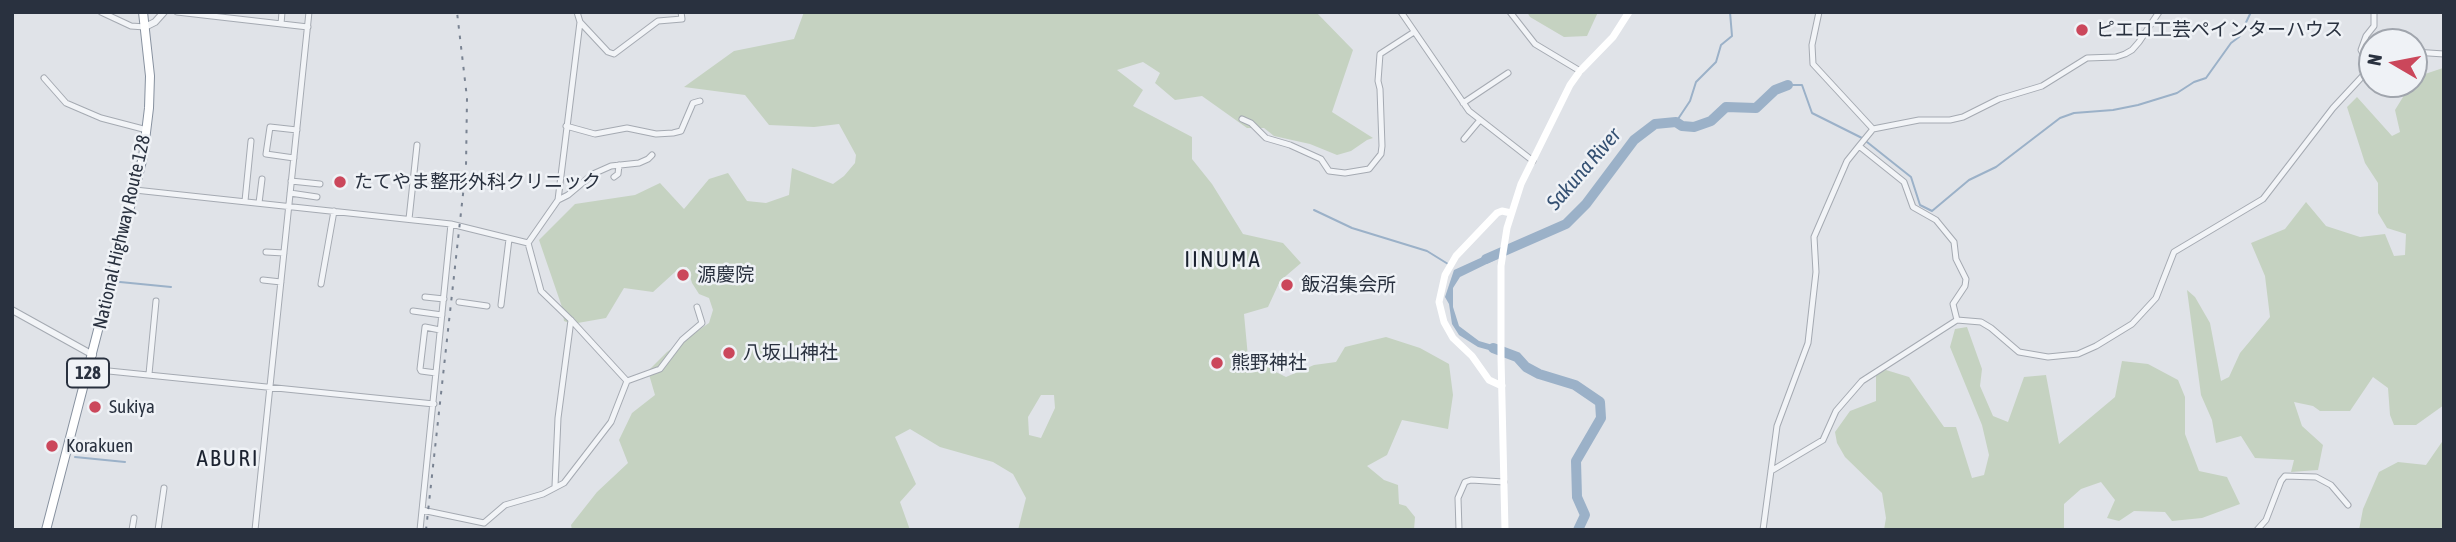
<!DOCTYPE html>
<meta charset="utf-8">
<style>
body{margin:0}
#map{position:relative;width:2456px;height:542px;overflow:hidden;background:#e0e3e8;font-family:"Asap Condensed",sans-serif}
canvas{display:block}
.frame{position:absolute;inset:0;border:14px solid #29313f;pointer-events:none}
.north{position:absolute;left:2358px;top:28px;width:70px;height:70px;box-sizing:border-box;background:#eff2f6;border:2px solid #a0a5ad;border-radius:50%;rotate:280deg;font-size:19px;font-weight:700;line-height:28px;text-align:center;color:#29313f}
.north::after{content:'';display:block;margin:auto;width:24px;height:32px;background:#cb475b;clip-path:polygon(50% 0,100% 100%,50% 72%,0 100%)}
</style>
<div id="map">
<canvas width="2456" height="542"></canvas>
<div class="frame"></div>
<div class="north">N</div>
</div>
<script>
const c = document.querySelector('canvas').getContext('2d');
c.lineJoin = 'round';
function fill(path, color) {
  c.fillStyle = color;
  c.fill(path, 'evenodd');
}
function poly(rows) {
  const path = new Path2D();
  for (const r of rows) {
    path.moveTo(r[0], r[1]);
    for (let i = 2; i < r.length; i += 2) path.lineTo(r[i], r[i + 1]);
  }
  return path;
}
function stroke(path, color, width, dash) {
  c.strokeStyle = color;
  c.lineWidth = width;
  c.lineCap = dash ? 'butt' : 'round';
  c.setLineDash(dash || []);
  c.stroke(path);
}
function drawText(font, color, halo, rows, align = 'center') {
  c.font = font + ' "Asap Condensed","Noto Sans JP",sans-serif';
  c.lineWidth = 5;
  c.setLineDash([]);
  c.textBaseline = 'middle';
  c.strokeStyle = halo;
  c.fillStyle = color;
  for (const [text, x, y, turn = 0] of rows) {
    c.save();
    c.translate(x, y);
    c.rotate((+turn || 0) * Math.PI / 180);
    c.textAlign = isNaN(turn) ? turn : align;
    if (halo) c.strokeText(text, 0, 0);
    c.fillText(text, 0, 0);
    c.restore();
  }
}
const green = poly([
 [804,12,1316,12,1353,50,1332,112,1373,138,1367,140,1351,151,1337,155,1310,144,1274,136,1264,128,1247,128,1202,96,1175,100,1155,83,1160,73,1143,62,1117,70,1143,90,1133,106,1192,137,1192,159,1212,184,1243,234,1283,243,1301,263,1280,281,1268,307,1244,314,1248,357,1261,363,1268,360,1276,372,1286,377,1314,365,1336,362,1345,347,1386,337,1420,348,1449,364,1453,395,1448,429,1402,420,1387,455,1367,466,1384,480,1398,485,1399,504,1406,506,1415,517,1414,530,1018,530,1026,498,1013,474,993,462,940,447,910,429,895,437,916,484,900,502,910,530,572,530,571,525,597,492,628,463,619,440,632,413,655,395,648,371,667,352,709,323,713,310,709,298,699,294,692,283,687,267,675,272,653,292,624,288,606,318,572,324,564,321,562,307,539,240,575,204,635,195,660,183,684,209,709,179,728,173,747,201,766,203,789,195,792,168,833,184,844,176,855,163,856,155,839,124,814,127,769,125,745,95,684,87,734,51,794,39],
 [1041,395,1054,395,1055,408,1041,438,1029,435,1028,417],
 [1527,12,1598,12,1587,36,1564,37,1530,17],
 [2443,68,2444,405,2416,425,2394,425,2390,415,2388,388,2373,377,2350,411,2320,411,2313,406,2294,402,2302,426,2323,445,2318,470,2291,472,2294,460,2255,458,2241,436,2216,443,2212,420,2201,395,2187,290,2195,297,2210,323,2221,381,2229,377,2240,353,2270,317,2265,276,2251,243,2285,229,2306,202,2326,226,2360,237,2385,234,2394,256,2405,255,2406,234,2387,228,2378,213,2378,183,2365,163,2347,107,2357,97,2392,136,2400,132,2395,110,2411,84,2414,84,2416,77],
 [1967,327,1982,369,1980,386,1993,416,2008,422,2024,377,2046,375,2059,444,2115,397,2122,361,2148,364,2178,380,2185,397,2185,434,2199,471,2227,477,2240,504,2202,518,2172,521,2165,512,2134,511,2119,521,2107,518,2115,500,2101,482,2081,489,2064,504,2064,528,2067,530,1884,530,1886,518,1882,493,1845,457,1837,443,1835,432,1850,411,1876,401,1876,372,1886,370,1909,377,1944,427,1956,427,1972,478,1984,475,1989,455,1982,425,1950,347,1955,329],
 [2444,439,2444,530,2359,530,2363,509,2379,472,2398,462,2426,465]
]);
const water = poly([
 [1498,250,1497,259,1460,277,1453,288,1453,307,1459,326,1479,341,1496,346,1496,352,1478,347,1459,335,1452,324,1449,304,1445,297,1454,270]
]);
const stream = poly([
 [2353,12,2362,12],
 [1788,85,1802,85,1812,113,1862,138],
 [1676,122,1690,101,1696,82,1716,62,1721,45,1732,36,1730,12],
 [1867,142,1911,177,1920,205,1932,211,1969,180,1996,167,2060,118,2074,113,2113,110,2138,105,2177,93,2194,82,2206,78,2231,43,2239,37,2251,12],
 [1314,210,1352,228,1427,251,1448,264],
 [120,282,171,287],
 [75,457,125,462]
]);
const river = poly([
 [1486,259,1566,224,1586,204,1634,140,1655,124,1676,122,1682,126,1694,127,1711,121,1726,107,1756,108,1775,90,1788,85],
 [1493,348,1517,357,1526,367,1539,374,1575,385,1600,402,1601,418,1576,461,1577,497,1585,515,1578,530]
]);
const minor = poly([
 [101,12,131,26,145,27],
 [177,12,308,27],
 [1401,12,1469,111,1533,161],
 [1510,12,1535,44,1580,71],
 [1819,12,1812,45,1813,64,1873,129],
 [580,22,608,52,614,54,658,21,682,19,681,12],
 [281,24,282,12],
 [2414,52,2444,54],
 [2370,68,2361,50,2366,36,2374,26,2374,12],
 [44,78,66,103,101,118,147,130],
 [1463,103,1508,73],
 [1242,119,1251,123,1266,138,1290,145,1321,159,1329,171,1345,173,1369,169,1381,154,1382,146,1380,89,1378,81,1380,54,1414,32],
 [566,126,595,134,627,128,656,134,673,133,681,131,693,103,700,101],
 [1464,139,1480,120],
 [1859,146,1904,182,1913,207,1936,220,1954,242,1956,259,1966,279,1965,286,1953,304,1957,320],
 [294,158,266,154,270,127,297,130],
 [614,177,618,174,619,165],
 [291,181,320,184],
 [135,190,451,224,528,243],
 [290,193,317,197],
 [558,200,568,195,593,174,611,166,639,163,648,159,652,155],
 [245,201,251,141],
 [259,203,262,179],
 [409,219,417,145],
 [266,252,284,253],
 [263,280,281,282],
 [321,284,334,211],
 [425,297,444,299],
 [459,302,487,306],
 [501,305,509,239],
 [413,311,442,315],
 [89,369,434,404],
 [436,373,421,371,420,369,425,327,440,330],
 [149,374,156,301],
 [627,381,660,369,682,340,702,323,697,307],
 [1771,471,1823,440,1836,411,1862,381,1957,320,1981,322,1991,328,2019,352,2048,357,2078,354,2096,346,2132,324,2156,298,2174,252,2263,199,2333,108,2372,66],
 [555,486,558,418,571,320],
 [422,510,484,523,505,505,543,494,564,483,611,422,627,381,571,320,541,291,528,243,558,200,580,22,577,12],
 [132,530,134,518],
 [158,530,164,488],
 [255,530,309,12],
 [420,530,451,224],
 [1459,530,1458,498,1465,482,1471,480,1504,482],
 [1763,530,1777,426,1808,343,1816,272,1814,237,1847,161,1859,146,1873,129,1919,120,1950,120,1963,117,1999,99,2042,86,2087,58,2116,57,2125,54,2132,50,2139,42,2159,12],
 [2257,530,2266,520,2281,481,2285,476,2316,477,2331,485,2348,505]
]);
const tertiary = poly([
 [145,27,155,22,164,12],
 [12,310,93,355]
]);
const secondary = poly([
 [1502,386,1489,380,1472,356,1453,338,1444,322,1439,302,1445,275,1456,256,1497,213,1502,211,1511,213],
 [1505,530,1501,358,1501,266,1507,228,1521,184,1570,85,1580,71,1613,37,1629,12]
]);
const trunk = poly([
 [46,530,143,157,149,108,150,76,143,12]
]);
const rail = poly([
 [426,530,466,167,467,98,457,12]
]);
const markers = [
 [2082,30,7,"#cb475b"],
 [340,182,7,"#cb475b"],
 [683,275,7,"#cb475b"],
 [1287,285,7,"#cb475b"],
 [729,353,7,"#cb475b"],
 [1217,363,7,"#cb475b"],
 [95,407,7,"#cb475b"],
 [52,446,7,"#cb475b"]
];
const shields = [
 [88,373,42]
];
const shieldNames = [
 ["128",88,373]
];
const poiNames = [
 ["ピエロ工芸ペインターハウス",2096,30],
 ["たてやま整形外科クリニック",354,182],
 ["源慶院",697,275],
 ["飯沼集会所",1301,285],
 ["八坂山神社",743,353],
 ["熊野神社",1231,363],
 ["Sukiya",109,407],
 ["Korakuen",66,446]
];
const streetNames = [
 ["National Highway Route 128",122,232,-77]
];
const waterNames = [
 ["Sakuna River",1584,169,-49]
];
const quarterNames = [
 ["IINUMA",1223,260],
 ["ABURI",228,459]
];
fill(green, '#c5d2c1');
fill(water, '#9bb1c8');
stroke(stream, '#9bb1c8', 2);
stroke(river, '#9bb1c8', 10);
stroke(minor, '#a5aab2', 7);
stroke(tertiary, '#a5aab2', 8);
stroke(trunk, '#87919f', 10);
stroke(minor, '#f2f4f7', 5);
stroke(tertiary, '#f2f4f7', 6);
stroke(secondary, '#fff', 7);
stroke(trunk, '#fff', 8);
stroke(rail, '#798392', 2, [3.5, 7]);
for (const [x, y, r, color] of markers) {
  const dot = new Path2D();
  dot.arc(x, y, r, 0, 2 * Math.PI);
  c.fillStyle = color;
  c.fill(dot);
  stroke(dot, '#eff2f6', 2.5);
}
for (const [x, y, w] of shields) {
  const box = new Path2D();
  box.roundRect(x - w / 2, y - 14.5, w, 29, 5);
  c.fillStyle = '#eff2f6';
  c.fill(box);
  stroke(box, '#29313f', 2);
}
drawText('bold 18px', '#29313f', null, shieldNames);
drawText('19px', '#29313f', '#eff2f6', poiNames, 'left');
drawText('19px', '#29313f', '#eff2f6', streetNames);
drawText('italic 21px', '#345072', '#eff2f6', waterNames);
c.letterSpacing = '2px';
drawText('23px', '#1b2230', '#eff2f6', quarterNames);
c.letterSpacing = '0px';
</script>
